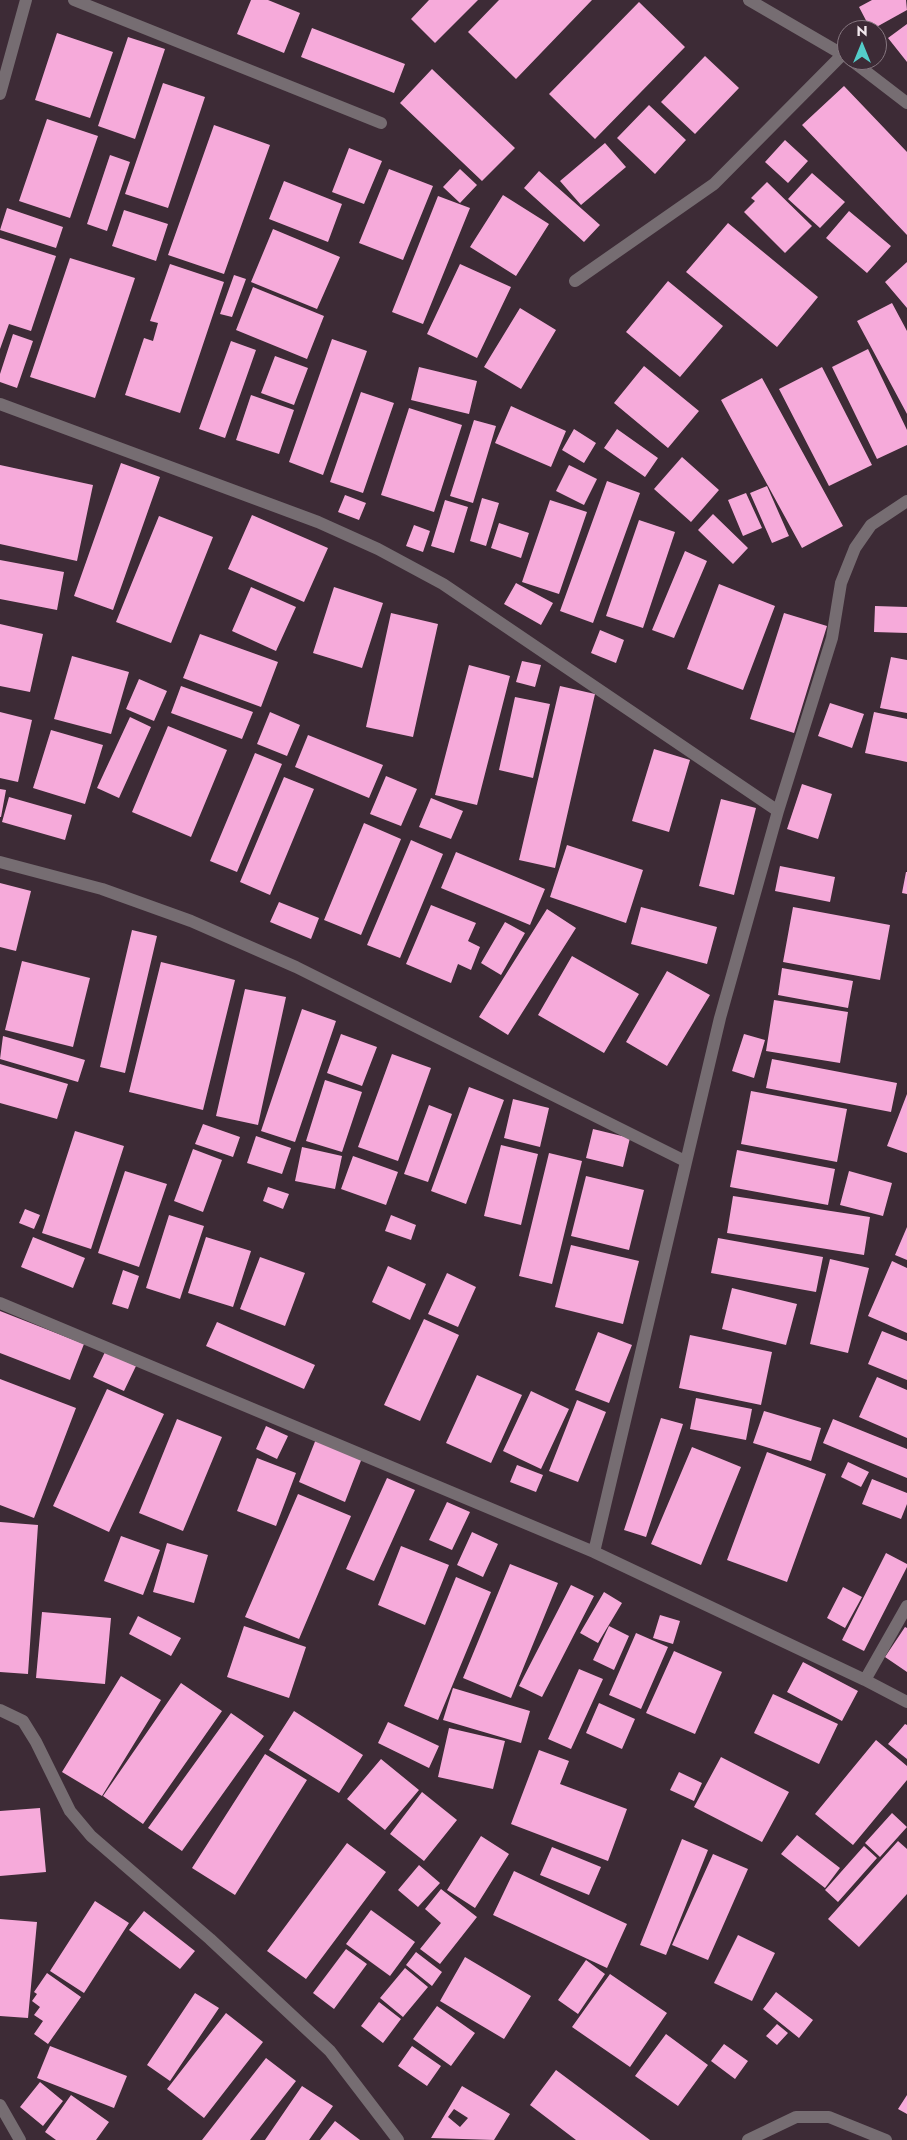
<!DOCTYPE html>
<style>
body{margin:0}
#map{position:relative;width:907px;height:2140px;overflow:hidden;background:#3d2b36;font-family:Jost,sans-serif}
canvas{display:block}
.north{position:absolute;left:837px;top:20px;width:50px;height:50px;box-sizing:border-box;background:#3d2b36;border:1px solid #867780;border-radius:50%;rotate:0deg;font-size:14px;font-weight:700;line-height:20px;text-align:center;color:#f3e8ee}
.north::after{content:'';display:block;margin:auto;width:18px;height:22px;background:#54cdc9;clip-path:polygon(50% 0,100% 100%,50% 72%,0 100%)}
</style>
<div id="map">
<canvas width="907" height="2140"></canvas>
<div class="north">N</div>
</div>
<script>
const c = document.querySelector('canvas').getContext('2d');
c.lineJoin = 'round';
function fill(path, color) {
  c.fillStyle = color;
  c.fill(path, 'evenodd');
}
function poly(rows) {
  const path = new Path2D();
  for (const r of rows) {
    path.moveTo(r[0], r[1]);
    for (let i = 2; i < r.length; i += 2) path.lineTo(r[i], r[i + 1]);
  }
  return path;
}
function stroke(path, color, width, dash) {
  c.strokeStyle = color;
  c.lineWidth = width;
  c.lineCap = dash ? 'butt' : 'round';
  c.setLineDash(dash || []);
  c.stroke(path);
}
const building = poly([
 [251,0,268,0,300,13,284,53,237,34],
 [429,0,478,0,435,43,411,19],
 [499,0,592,0,516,79,468,32],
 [872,0,906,0,907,10,871,30,859,7],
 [639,2,685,47,595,139,549,94],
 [907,24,907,62,888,38],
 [312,28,405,64,394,93,301,57],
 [57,33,113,52,90,118,35,100],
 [128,37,165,49,135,139,98,126],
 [705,56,739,88,695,134,661,102],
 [432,69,515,148,482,181,400,103],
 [163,83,205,97,168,208,125,194],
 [844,86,907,152,907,235,802,125],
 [649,105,686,140,655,174,617,138],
 [47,119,98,136,70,218,19,201],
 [214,125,270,145,224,274,168,255],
 [785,140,808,161,788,183,765,162],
 [605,143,626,167,581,205,560,181],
 [349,148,382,161,364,204,332,192],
 [110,155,130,162,107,231,87,224],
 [389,169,433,186,403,260,359,243],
 [460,169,477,185,460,203,443,187],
 [539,171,600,225,584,242,524,188],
 [812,173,845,202,820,228,788,199],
 [284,181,342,204,328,242,269,219],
 [767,182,812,226,785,253,744,212,755,201,751,198],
 [503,195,549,224,516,276,470,247],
 [438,196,470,208,423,324,392,312],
 [7,208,63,227,56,248,0,230],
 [124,210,168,224,156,261,112,246],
 [849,211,891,246,867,273,826,238],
 [728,223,818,297,777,347,686,272],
 [273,229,340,257,317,309,251,282],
 [0,238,56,256,31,331,9,324,0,349],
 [70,258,135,278,95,398,30,377],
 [907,262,907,308,885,282],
 [170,264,224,282,180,413,125,395,144,338,153,341,158,323,150,321],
 [460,264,511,287,477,358,427,334],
 [234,275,246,279,232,317,220,314],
 [668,281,723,326,680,377,626,332],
 [253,287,324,316,307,359,236,330],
 [892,303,907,331,907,414,857,321],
 [520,308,556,330,521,389,484,367],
 [13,334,33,341,17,388,0,382,0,374],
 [332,339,367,351,323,475,289,462],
 [231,341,256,350,225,438,199,429],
 [868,349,907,430,907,445,877,459,832,367],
 [275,356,308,368,294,405,261,393],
 [644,366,699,411,668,448,614,403],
 [419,367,477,381,469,414,411,400],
 [822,367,872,465,829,486,779,389],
 [762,378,843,526,802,548,721,400],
 [361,392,394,403,363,493,330,482],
 [251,395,294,410,279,454,236,440],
 [511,406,566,431,551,467,495,443],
 [409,408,462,425,434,512,381,495],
 [474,420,496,426,473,503,450,496],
 [574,429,596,443,584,463,562,450],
 [617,429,658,458,645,477,604,448],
 [682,457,719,490,691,522,654,489],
 [121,463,160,477,113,610,74,596],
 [0,465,93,485,77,561,0,544],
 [569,465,597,479,584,505,556,491],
 [607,481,640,493,593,623,560,611],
 [767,486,789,536,772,543,750,493],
 [746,493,762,528,743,536,728,500],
 [345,495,366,503,359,520,338,512],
 [482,498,499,503,486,546,470,541],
 [445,500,468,507,454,553,431,546],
 [550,500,587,512,559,594,522,582],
 [713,514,748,548,733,564,698,530],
 [252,515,328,548,304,602,228,569],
 [159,516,213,537,171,643,116,622],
 [639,520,675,532,643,628,606,616],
 [499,523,529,533,521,558,491,548],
 [414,525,430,531,423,552,406,546],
 [685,551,707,561,674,638,652,630],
 [0,560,64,572,57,610,0,599],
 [516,583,553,603,541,625,504,604],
 [719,584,775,606,743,690,687,669],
 [251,587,296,607,276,651,232,631],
 [334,587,383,603,362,668,313,653],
 [875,606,907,607,907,633,874,632],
 [391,613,438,624,413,737,366,727],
 [784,613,827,626,794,733,750,719],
 [0,624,43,634,30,692,0,686],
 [600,630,624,640,616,663,591,653],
 [200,634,278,662,261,707,183,678],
 [72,656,129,672,111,734,54,719],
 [891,657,907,660,907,713,880,708],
 [522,661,541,665,535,687,516,682],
 [469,665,510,676,477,805,435,795],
 [139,679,167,691,154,721,126,709],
 [181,686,253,712,242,739,171,713],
 [560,686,595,694,555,868,519,860],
 [515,697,550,704,533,778,499,770],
 [830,703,864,714,852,748,818,736],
 [0,712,32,720,18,782,0,778],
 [270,712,300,725,287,756,257,744],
 [874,712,907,719,907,762,865,753],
 [130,717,151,727,119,798,97,788],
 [168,726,227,750,191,837,132,812],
 [51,730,103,745,85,804,33,788],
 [308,735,383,765,369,798,295,767],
 [654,749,690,760,669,832,632,821],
 [255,753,282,764,237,872,210,861],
 [386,776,417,789,401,826,370,814],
 [284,777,314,789,270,895,240,882],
 [802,784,832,794,818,839,787,829],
 [0,789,6,790,1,817,0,817],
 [9,797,72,815,65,840,2,822],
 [431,798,463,811,451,839,419,827],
 [721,799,756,808,734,895,699,886],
 [364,823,401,839,361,935,324,920],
 [411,840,443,854,400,958,367,945],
 [567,845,643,870,626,923,550,897],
 [456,852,545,889,530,925,441,888],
 [780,866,835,877,830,902,775,891],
 [906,872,907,872,907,894,902,893],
 [0,883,31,891,16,951,0,947],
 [279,902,319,918,311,939,270,922],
 [431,905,476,923,468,941,480,947,471,970,458,964,451,983,406,964],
 [641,907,717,927,707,964,631,944],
 [793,907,890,925,880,980,783,962],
 [547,909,576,928,508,1035,479,1017],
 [505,922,525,933,501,975,481,963],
 [132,930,157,936,125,1073,100,1067],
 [572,956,639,994,604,1053,538,1015],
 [22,961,90,978,73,1047,5,1030],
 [161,962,235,980,203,1110,129,1092],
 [782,968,853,981,848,1008,778,995],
 [667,971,710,995,667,1066,626,1042],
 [245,989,286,997,258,1125,216,1116],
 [774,1000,848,1012,840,1063,766,1051],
 [302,1009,336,1021,295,1142,261,1131],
 [341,1034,377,1047,362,1086,327,1073],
 [744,1034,765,1040,754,1078,732,1071],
 [3,1036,85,1060,78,1082,0,1059],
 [392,1054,431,1068,398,1161,358,1147],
 [772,1059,897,1083,891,1112,766,1088],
 [0,1064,68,1084,57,1119,0,1103],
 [325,1080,362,1092,342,1152,306,1141],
 [469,1087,504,1100,466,1204,431,1191],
 [751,1091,847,1109,837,1162,741,1144],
 [907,1094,907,1153,887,1146],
 [513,1099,549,1108,540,1147,504,1138],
 [429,1105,452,1114,428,1182,404,1174],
 [203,1124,240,1137,233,1157,195,1144],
 [593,1129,630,1138,623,1167,586,1158],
 [75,1131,124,1146,91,1249,42,1233],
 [256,1136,291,1148,282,1174,247,1163],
 [501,1145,538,1154,521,1225,484,1216],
 [302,1147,342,1156,335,1189,295,1181],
 [193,1149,222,1160,203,1212,174,1201],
 [737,1150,835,1169,828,1205,730,1187],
 [549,1153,582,1161,552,1284,519,1276],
 [353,1156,398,1172,386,1205,341,1189],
 [125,1171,167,1184,139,1267,98,1253],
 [849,1171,892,1183,883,1216,840,1205],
 [586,1176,644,1190,629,1250,571,1236],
 [268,1187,289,1194,283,1209,263,1201],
 [733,1196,870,1217,864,1255,727,1233],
 [25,1209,40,1215,34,1229,19,1223],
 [169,1215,204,1226,180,1299,146,1288],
 [391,1215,416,1225,411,1240,385,1231],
 [907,1227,907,1260,895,1255],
 [33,1237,85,1258,73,1288,21,1267],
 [206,1237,251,1251,233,1307,188,1293],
 [718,1238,823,1257,816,1292,711,1273],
 [571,1245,639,1261,623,1324,555,1307],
 [260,1257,305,1273,285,1326,240,1309],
 [830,1259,869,1268,848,1353,810,1344],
 [892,1261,907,1268,907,1333,868,1316],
 [388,1266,426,1284,410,1320,372,1302],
 [123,1270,139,1276,128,1309,112,1304],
 [447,1273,476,1287,458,1327,428,1314],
 [732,1288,797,1304,786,1345,722,1329],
 [0,1311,84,1344,70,1380,0,1353],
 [424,1319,459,1335,420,1421,384,1405],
 [217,1322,315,1365,304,1389,206,1346],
 [882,1331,907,1341,907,1380,868,1364],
 [598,1332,632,1345,609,1403,575,1390],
 [690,1335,772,1352,761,1405,679,1388],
 [105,1352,136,1366,124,1391,93,1377],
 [477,1375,522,1395,491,1463,446,1443],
 [877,1377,907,1390,907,1438,859,1417],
 [0,1379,76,1408,34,1518,0,1505],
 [107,1389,164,1414,109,1532,53,1506],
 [531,1391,569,1409,541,1469,503,1451],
 [696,1398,752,1409,746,1440,690,1429],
 [577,1400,606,1412,578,1482,549,1471],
 [764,1411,821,1428,811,1461,753,1443],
 [661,1418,683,1424,646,1537,624,1530],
 [177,1419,222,1437,183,1531,139,1513],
 [833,1419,907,1449,907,1478,823,1443],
 [266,1426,288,1436,277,1459,256,1449],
 [316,1439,362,1458,345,1502,299,1482],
 [692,1447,741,1467,701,1565,651,1544],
 [767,1452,826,1474,787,1582,727,1560],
 [257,1458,296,1473,276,1526,237,1511],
 [848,1462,869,1472,861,1487,841,1477],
 [517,1465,543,1475,536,1492,510,1482],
 [387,1478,415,1490,374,1581,346,1569],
 [872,1479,907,1493,907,1504,901,1519,862,1504],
 [298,1494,351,1516,299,1639,245,1617],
 [447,1502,470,1512,452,1550,429,1540],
 [0,1522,38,1525,28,1674,0,1672],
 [472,1532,498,1544,483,1577,457,1565],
 [121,1536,160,1550,143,1595,104,1581],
 [167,1543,208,1555,194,1603,153,1592],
 [401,1546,449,1565,425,1625,378,1605],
 [886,1553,907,1564,907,1567,864,1651,842,1640],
 [510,1564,558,1583,511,1698,463,1678],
 [456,1577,491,1592,438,1720,404,1706],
 [571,1585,594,1596,542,1697,519,1686],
 [843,1587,862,1597,845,1628,827,1618],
 [604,1592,622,1603,598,1643,580,1633],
 [42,1612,111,1618,105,1684,36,1678],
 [660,1615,680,1621,673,1644,653,1638],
 [138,1616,181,1638,171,1656,129,1634],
 [244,1626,306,1647,289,1698,227,1677],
 [609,1626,629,1636,614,1670,593,1660],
 [905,1627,907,1628,907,1672,885,1657],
 [636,1633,668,1647,641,1709,609,1695],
 [674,1651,722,1672,695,1734,646,1713],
 [803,1662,858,1691,842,1721,787,1692],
 [579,1669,603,1679,571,1749,548,1739],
 [121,1676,161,1700,102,1796,62,1772],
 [181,1683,222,1711,143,1824,103,1796],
 [453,1688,530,1711,521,1743,443,1720],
 [773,1694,838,1724,819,1764,754,1733],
 [599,1703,635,1719,622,1749,586,1733],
 [294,1711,363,1755,339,1793,269,1750],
 [231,1713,264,1736,182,1851,148,1828],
 [388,1722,439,1746,429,1768,378,1743],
 [905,1724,907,1725,907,1759,888,1744],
 [449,1728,505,1741,493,1789,438,1777],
 [876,1740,907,1766,907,1780,853,1845,815,1814],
 [539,1750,569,1761,560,1784,627,1809,608,1861,511,1824],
 [265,1754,307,1780,235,1895,192,1868],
 [721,1757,789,1792,762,1842,694,1807],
 [381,1759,419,1790,385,1830,347,1799],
 [679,1772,702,1783,694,1801,670,1790],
 [422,1792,457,1820,424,1861,390,1834],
 [40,1808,46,1872,0,1876,0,1811],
 [892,1813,907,1827,880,1857,865,1843],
 [797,1835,840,1868,825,1888,781,1854],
 [481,1836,509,1854,475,1908,447,1890],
 [682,1839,708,1850,666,1955,640,1945],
 [898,1841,907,1849,907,1894,859,1947,828,1919],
 [347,1843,386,1872,306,1979,267,1951],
 [864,1846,877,1858,838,1902,825,1890],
 [552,1847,601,1867,589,1895,540,1875],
 [713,1854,748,1869,708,1960,672,1945],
 [419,1865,440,1883,418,1907,398,1890],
 [514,1871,627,1924,607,1968,493,1915],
 [441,1889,477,1917,440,1964,420,1949,441,1923,425,1909],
 [95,1901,129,1923,84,1993,50,1971],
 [371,1910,415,1942,390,1976,346,1944],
 [144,1911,195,1951,180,1969,129,1930],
 [0,1919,37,1922,28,2018,0,2016],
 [738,1935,775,1953,752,2001,714,1983],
 [346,1949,367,1964,334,2009,313,1993],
 [416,1952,442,1972,432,1986,406,1965],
 [465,1957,531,1996,504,2039,440,2001],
 [586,1960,605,1974,578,2014,558,2000],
 [405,1968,428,1987,403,2017,380,1998],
 [47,1973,81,1997,48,2044,34,2034,43,2021,34,2015,40,2007,32,2001,37,1994,34,1992],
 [610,1974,667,2013,630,2067,572,2027],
 [776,1992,813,2020,799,2038,763,2009],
 [195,1993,219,2008,170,2081,147,2065],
 [379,2002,401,2019,383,2043,361,2026],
 [437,2006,475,2033,451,2066,413,2039],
 [226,2013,263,2042,204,2118,167,2089],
 [777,2024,788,2033,777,2045,766,2036],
 [666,2034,708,2065,678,2106,635,2076],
 [724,2044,748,2061,735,2079,711,2061],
 [50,2046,127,2076,114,2108,37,2078],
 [412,2046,441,2066,427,2086,398,2066],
 [266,2058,296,2081,250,2140,202,2140],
 [556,2070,650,2140,576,2140,530,2105],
 [40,2082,63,2101,43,2126,20,2107],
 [302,2086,333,2106,309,2140,265,2140],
 [462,2086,510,2114,494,2140,431,2138],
 [454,2109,468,2118,460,2127,448,2117],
 [71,2095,109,2122,96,2140,56,2140,45,2132],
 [907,2095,907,2114,898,2109],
 [335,2121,360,2140,320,2140]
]);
const minor = poly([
 [74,0,381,123],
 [749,0,847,57],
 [851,60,907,103],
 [0,94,26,0],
 [575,281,714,184,843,54],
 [0,404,318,522,378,549,443,584,778,811],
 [0,862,102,889,191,921,296,967,685,1161],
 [0,1303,594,1552,865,1680,907,1702],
 [594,1552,720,1018,778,811,832,638,841,583,855,548,871,525,907,501],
 [865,1680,907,1606],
 [0,1710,23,1721,36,1742,70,1811,91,1836,210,1939,330,2051,398,2140],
 [0,2105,20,2140],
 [748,2140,796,2117,829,2117,886,2140]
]);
fill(building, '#f6aada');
stroke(minor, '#766d72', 12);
</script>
